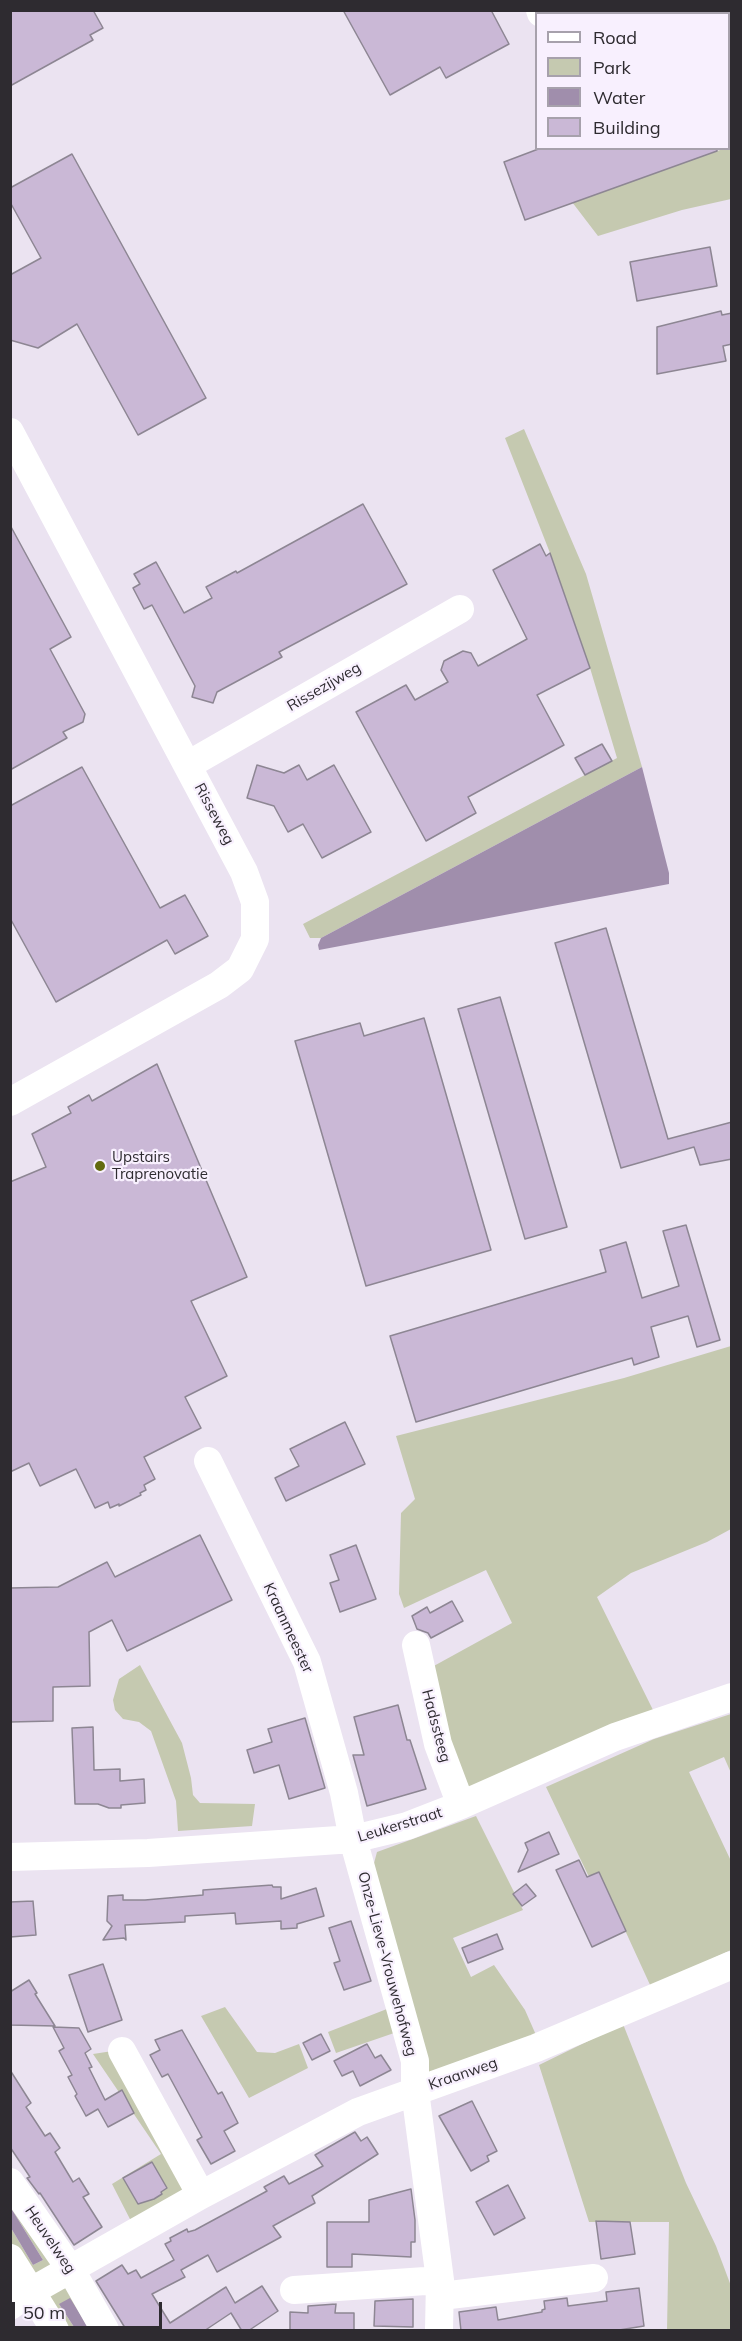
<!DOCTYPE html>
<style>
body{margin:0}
#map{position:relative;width:742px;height:2341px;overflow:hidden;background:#ebe3f1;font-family:Mulish,sans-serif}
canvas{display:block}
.frame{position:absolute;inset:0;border:12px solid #2e2b30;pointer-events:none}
.legend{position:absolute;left:535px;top:12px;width:195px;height:138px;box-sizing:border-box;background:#f8f0fe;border:2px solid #a7a1ac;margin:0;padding:8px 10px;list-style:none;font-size:18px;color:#2e2b30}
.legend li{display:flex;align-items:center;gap:12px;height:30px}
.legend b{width:30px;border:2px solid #a7a1ac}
.scale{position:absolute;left:12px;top:2302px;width:150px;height:27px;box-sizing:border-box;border:3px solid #2e2b30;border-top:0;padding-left:8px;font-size:18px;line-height:21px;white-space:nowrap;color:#2e2b30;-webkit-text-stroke:4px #f8f0fe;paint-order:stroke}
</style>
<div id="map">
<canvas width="742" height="2341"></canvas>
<div class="frame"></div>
<ul class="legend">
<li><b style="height:8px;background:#fff"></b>Road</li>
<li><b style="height:16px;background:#c5c9b0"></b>Park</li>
<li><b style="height:16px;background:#a08eac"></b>Water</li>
<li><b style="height:16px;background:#cab8d6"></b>Building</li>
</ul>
<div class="scale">50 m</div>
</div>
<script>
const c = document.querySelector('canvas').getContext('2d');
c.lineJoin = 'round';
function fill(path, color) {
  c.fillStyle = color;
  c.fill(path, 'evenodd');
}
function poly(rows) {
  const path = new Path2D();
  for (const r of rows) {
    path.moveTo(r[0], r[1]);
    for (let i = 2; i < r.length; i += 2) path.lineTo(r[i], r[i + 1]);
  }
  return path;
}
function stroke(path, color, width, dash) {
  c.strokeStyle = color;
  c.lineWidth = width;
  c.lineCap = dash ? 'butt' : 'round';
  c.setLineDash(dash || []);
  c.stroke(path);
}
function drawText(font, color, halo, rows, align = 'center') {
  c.font = font + ' Mulish,sans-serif';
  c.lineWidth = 4.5;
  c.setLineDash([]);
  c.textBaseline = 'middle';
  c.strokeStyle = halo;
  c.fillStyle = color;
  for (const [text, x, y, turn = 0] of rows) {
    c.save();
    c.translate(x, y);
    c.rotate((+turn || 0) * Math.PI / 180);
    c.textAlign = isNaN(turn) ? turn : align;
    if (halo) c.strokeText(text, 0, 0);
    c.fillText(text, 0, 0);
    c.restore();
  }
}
const green = poly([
 [731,145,731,199,682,210,598,236,572,202,723,149,728,148],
 [524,429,586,574,642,767,321,938,310,938,303,924,617,758,590,668,550,553,505,438],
 [731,1346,731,1529,707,1542,631,1573,597,1597,653,1710,464,1794,432,1667,512,1623,486,1570,404,1608,399,1594,401,1513,415,1499,396,1436,624,1378],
 [140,1665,182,1743,191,1778,193,1795,200,1803,255,1804,252,1826,178,1831,176,1801,151,1731,139,1722,123,1719,115,1710,113,1700,119,1679],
 [731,1714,731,1773,724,1757,689,1772,731,1861,731,1950,651,1987,601,1878,588,1875,546,1787,654,1739],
 [476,1816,523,1910,453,1938,471,1977,494,1965,525,2010,536,2035,426,2077,373,1867,377,1852],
 [225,2007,257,2052,275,2053,299,2044,308,2068,249,2098,201,2016],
 [392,2007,397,2032,336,2053,328,2032],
 [623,2024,686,2183,716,2246,731,2286,731,2330,667,2330,669,2222,589,2222,539,2065],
 [119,2050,187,2180,183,2198,133,2225,112,2184,161,2154,93,2054],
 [11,2193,52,2266,41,2275,27,2269,11,2242,11,2228,33,2265,43,2260,11,2208],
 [66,2288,98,2330,59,2304,76,2330,65,2330,50,2308,50,2292]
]);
const water = poly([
 [642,767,669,873,669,884,319,950,318,945,321,938],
 [11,2208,43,2260,33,2265,11,2228],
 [70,2298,90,2330,76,2330,59,2304]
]);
const building = poly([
 [10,10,93,10,103,28,90,35,93,40,10,86,10,10],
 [343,10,491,10,509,44,446,78,440,67,390,95,343,10],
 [541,148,717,148,717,151,525,220,504,162,541,148],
 [72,154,206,398,138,435,77,324,38,348,10,340,10,275,41,258,10,202,10,188,72,154],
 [710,247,717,286,637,301,630,262,710,247],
 [721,311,722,315,732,313,732,344,723,346,726,361,657,374,657,327,721,311],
 [363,504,407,584,279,652,282,657,217,692,213,703,192,697,195,686,152,605,144,609,133,588,140,584,134,574,156,562,184,613,212,598,206,587,236,571,237,573,363,504],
 [10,525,71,637,50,649,85,714,83,722,63,732,67,738,10,770,10,525],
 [540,544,546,556,550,553,590,668,537,695,564,745,468,797,476,813,426,841,356,712,406,685,415,700,448,682,441,670,444,661,463,651,471,653,478,666,527,639,493,570,540,544],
 [602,744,612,761,585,775,575,758,602,744],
 [257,765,284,773,299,765,307,780,334,765,371,832,322,858,303,824,288,832,274,806,247,798,257,765],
 [82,767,160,908,185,895,208,936,175,954,167,940,56,1002,10,918,10,806,82,767],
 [606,928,668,1139,732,1122,732,1159,700,1165,694,1147,621,1168,555,943,606,928],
 [500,997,567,1227,525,1239,458,1009,500,997],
 [424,1018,491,1250,366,1286,295,1041,360,1023,364,1036,424,1018],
 [157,1064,247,1277,191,1301,227,1376,185,1397,201,1428,144,1457,155,1479,144,1485,146,1490,140,1493,141,1495,119,1506,119,1504,110,1508,108,1502,95,1508,76,1469,40,1486,29,1463,10,1472,10,1182,46,1167,32,1134,71,1113,68,1107,89,1095,92,1101,157,1064],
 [686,1225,720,1340,697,1347,688,1316,651,1327,659,1357,634,1365,632,1358,416,1422,390,1336,606,1272,600,1250,626,1242,642,1298,679,1286,663,1231,686,1225],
 [345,1422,365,1464,286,1501,275,1478,299,1466,290,1449,345,1422],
 [200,1535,232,1600,127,1651,112,1620,89,1632,90,1686,53,1687,53,1721,10,1722,10,1588,58,1587,107,1562,115,1577,200,1535],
 [356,1545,376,1599,340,1612,330,1583,339,1580,330,1555,356,1545],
 [452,1601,463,1621,431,1638,428,1633,417,1629,412,1616,427,1607,430,1613,452,1601],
 [398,1705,407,1740,410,1740,426,1789,367,1806,353,1755,364,1755,354,1717,398,1705],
 [305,1718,325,1788,289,1799,279,1765,254,1773,247,1750,272,1742,268,1729,305,1718],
 [93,1727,94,1770,120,1769,120,1781,144,1779,145,1803,121,1805,121,1808,109,1808,98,1804,75,1804,72,1728,93,1727],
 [549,1832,559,1854,518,1872,528,1850,525,1843,549,1832],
 [579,1860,587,1877,599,1872,626,1931,592,1947,556,1870,579,1860],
 [526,1884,536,1896,522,1906,513,1894,526,1884],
 [272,1885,273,1887,281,1887,281,1899,316,1888,324,1916,297,1924,297,1928,281,1929,281,1921,236,1924,235,1913,185,1916,185,1922,125,1925,126,1940,124,1938,103,1940,112,1926,107,1921,108,1896,123,1895,123,1900,145,1900,203,1895,203,1890,272,1885],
 [33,1901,36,1935,10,1937,10,1902,33,1901],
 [351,1921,371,1981,344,1990,334,1963,340,1961,329,1928,351,1921],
 [497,1934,503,1949,468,1963,462,1948,497,1934],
 [103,1964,122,2020,88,2032,69,1975,103,1964],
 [29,1980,37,1993,35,1994,55,2026,10,2025,10,1992,29,1980],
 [53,2027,79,2028,91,2049,85,2053,92,2067,89,2068,105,2100,122,2090,134,2113,108,2127,98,2109,86,2116,75,2096,77,2094,68,2077,72,2075,59,2051,64,2048,53,2027],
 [182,2030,218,2094,222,2092,238,2123,224,2131,235,2151,211,2164,197,2140,202,2137,168,2074,162,2077,150,2055,160,2050,155,2040,182,2030],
 [321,2034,330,2051,312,2060,303,2043,321,2034],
 [367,2044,375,2058,381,2055,391,2070,360,2086,353,2071,342,2076,334,2061,367,2044],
 [10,2070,31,2103,26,2107,45,2136,50,2133,60,2148,55,2152,73,2182,79,2178,89,2194,83,2197,102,2227,74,2245,40,2193,39,2194,27,2178,30,2177,10,2147,10,2070],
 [472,2101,497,2151,487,2156,489,2161,471,2171,439,2116,472,2101],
 [355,2132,361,2141,367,2137,378,2154,312,2196,315,2203,273,2226,281,2237,217,2272,208,2255,181,2270,185,2277,152,2294,170,2323,226,2287,235,2303,262,2286,278,2311,248,2331,242,2331,231,2313,204,2331,127,2331,96,2281,122,2265,128,2274,136,2270,141,2278,174,2260,165,2244,171,2241,170,2238,187,2229,188,2232,195,2230,232,2210,267,2191,264,2187,284,2176,289,2184,323,2166,315,2155,355,2132],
 [152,2162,167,2188,161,2192,162,2194,154,2199,138,2204,123,2178,152,2162],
 [508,2185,525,2218,494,2235,476,2202,508,2185],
 [411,2189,415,2220,415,2242,411,2242,411,2257,352,2254,352,2267,327,2267,327,2222,369,2222,369,2200,411,2189],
 [596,2221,630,2222,635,2254,601,2259,596,2221],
 [639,2288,644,2326,613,2331,461,2331,459,2312,496,2307,498,2320,542,2312,542,2310,545,2309,544,2301,567,2298,568,2306,607,2301,606,2292,639,2288],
 [413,2299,413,2327,374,2326,375,2301,413,2299],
 [336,2304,335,2313,354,2313,354,2331,290,2331,290,2312,308,2313,308,2306,336,2304]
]);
const minor = poly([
 [540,10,541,13],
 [10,432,244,872,255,902,255,939,240,969,219,985,10,1102],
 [188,765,460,609],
 [208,1461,307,1662,344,1793,353,1839,415,2061,415,2091,440,2280],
 [416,1645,438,1744,461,1805],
 [10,1857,148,1853,353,1839,407,1826,461,1805,615,1737,732,1697],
 [122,2051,201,2195],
 [10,2182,71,2270,105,2330],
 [10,2258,55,2330],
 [294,2290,440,2280,439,2330],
 [441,2296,594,2278],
 [10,2306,30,2292,201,2195,358,2112,536,2048,732,1965]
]);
const markers = [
 [100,1166,6,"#636a0e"]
];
const streetNames = [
 ["Rissezijweg",324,687,-30],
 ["Risseweg",214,814,62],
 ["Kraanmeester",288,1628,65],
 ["Hadssteeg",436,1726,75],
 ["Leukerstraat",400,1825,-17],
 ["Onze-Lieve-Vrouwehofweg",387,1964,75],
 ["Kraanweg",463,2074,-19],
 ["Heuvelweg",50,2240,56]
];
const poiNames = [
 ["Upstairs",112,1157],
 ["Traprenovatie",112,1174]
];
fill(green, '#c5c9b0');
fill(water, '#a08eac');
fill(building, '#cab8d6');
stroke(building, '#8d8693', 1.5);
stroke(minor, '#fff', 28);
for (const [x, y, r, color] of markers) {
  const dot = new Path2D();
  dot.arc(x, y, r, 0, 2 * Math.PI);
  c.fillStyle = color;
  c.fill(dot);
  stroke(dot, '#f8f0fe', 2);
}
drawText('15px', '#2e2b30', '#f8f0fe', streetNames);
drawText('15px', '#2e2b30', '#f8f0fe', poiNames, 'left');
</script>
